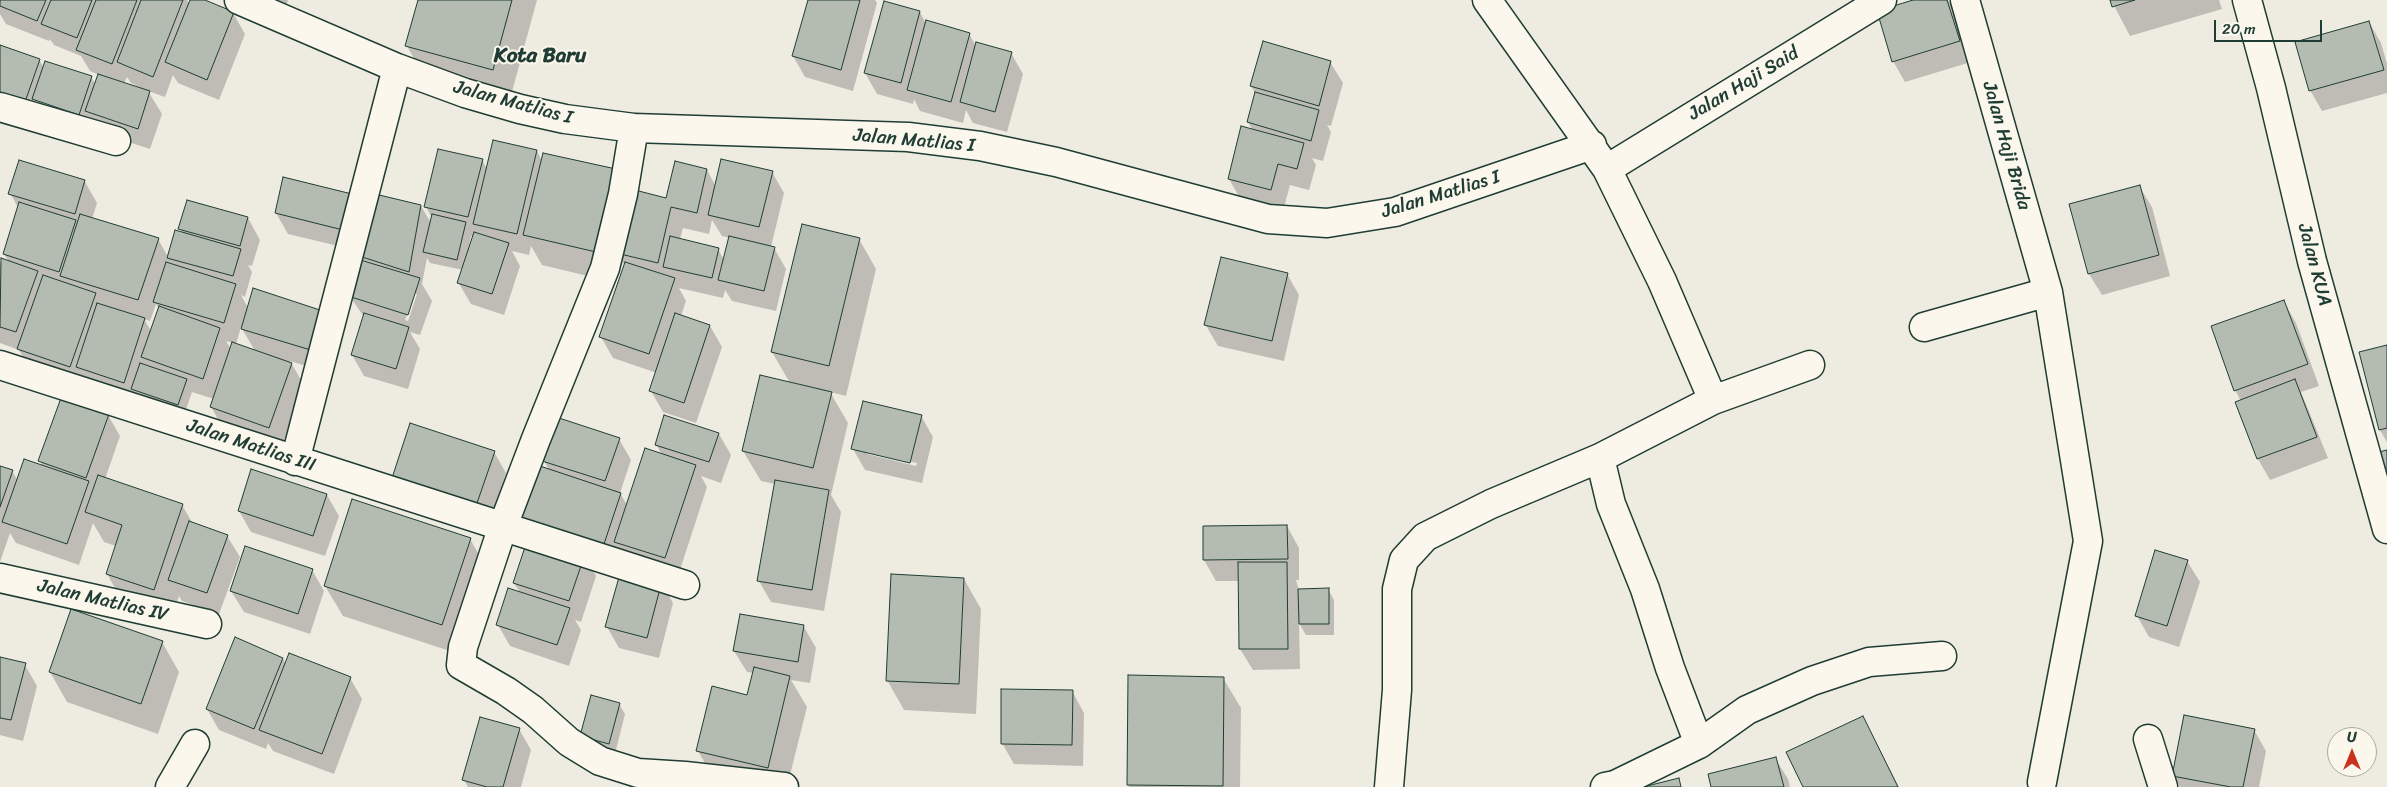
<!DOCTYPE html>
<style>
body{margin:0}
#map{position:relative;width:2387px;height:787px;overflow:hidden;background:#eeece1;font-family:Sriracha,sans-serif}
canvas{display:block}
.north{position:absolute;left:2327px;top:727px;width:50px;height:50px;box-sizing:border-box;background:#fbf7ec;border:1px solid #a3ada2;border-radius:50%;rotate:0deg;font-size:14px;font-weight:700;line-height:20px;text-align:center;color:#1f3d34}
.north::after{content:'';display:block;margin:auto;width:18px;height:22px;background:#c8321e;clip-path:polygon(50% 0,100% 100%,50% 72%,0 100%)}
.scale{position:absolute;left:2214px;top:20px;width:108px;height:22px;box-sizing:border-box;border:2px solid #1f3d34;border-top:0;padding-left:6px;font-size:15px;line-height:18px;white-space:nowrap;color:#1f3d34;-webkit-text-stroke:4px #fbf7ec;paint-order:stroke}
</style>
<div id="map">
<canvas width="2387" height="787"></canvas>
<div class="north">U</div>
<div class="scale">20 m</div>
</div>
<script>
const c = document.querySelector('canvas').getContext('2d');
c.lineJoin = 'round';
function fill(path, color) {
  c.fillStyle = color;
  c.fill(path, 'evenodd');
}
function poly(rows) {
  const path = new Path2D();
  for (const r of rows) {
    path.moveTo(r[0], r[1]);
    for (let i = 2; i < r.length; i += 2) path.lineTo(r[i], r[i + 1]);
  }
  return path;
}
function stroke(path, color, width, dash) {
  c.strokeStyle = color;
  c.lineWidth = width;
  c.lineCap = dash ? 'butt' : 'round';
  c.setLineDash(dash || []);
  c.stroke(path);
}
function drawText(font, color, halo, rows, align = 'center') {
  c.font = font + ' Sriracha,sans-serif';
  c.lineWidth = 4;
  c.setLineDash([]);
  c.textBaseline = 'middle';
  c.strokeStyle = halo;
  c.fillStyle = color;
  for (const [text, x, y, turn = 0] of rows) {
    c.save();
    c.translate(x, y);
    c.rotate((+turn || 0) * Math.PI / 180);
    c.textAlign = isNaN(turn) ? turn : align;
    if (halo) c.strokeText(text, 0, 0);
    c.fillText(text, 0, 0);
    c.restore();
  }
}
const shadow = poly([
 [0,0,187,0,189,4,191,0,201,0,233,13,245,34,219,100,178,83,173,75,165,97,148,91,162,114,150,149,98,132,0,110,0,47,39,60,44,68,91,77,96,85,99,75,90,71,81,56,54,45,50,39,49,41,6,24,0,14],
 [127,77,131,83,139,87,139,89,124,84],
 [237,0,288,0,283,16],
 [419,0,537,0,510,99,424,76,407,46],
 [809,0,875,0,877,3,853,91,805,77,793,56],
 [1917,0,1948,0,1956,13,1971,62,1905,82,1893,61],
 [2111,0,2219,0,2222,9,2130,36],
 [920,12,926,24,969,34,976,46,1011,53,1023,74,1007,132,973,123,966,110,963,123,920,111,914,99,913,104,877,94,865,73],
 [2369,22,2381,43,2387,64,2387,93,2322,111,2310,90],
 [1330,62,1343,83,1331,126,1327,125,1331,132,1323,161,1312,158,1316,165,1309,190,1290,185,1283,211,1241,200,1229,179,1253,131,1248,122,1256,94,1251,86],
 [537,151,542,161,630,197,667,199,707,170,716,187,772,172,784,193,771,247,774,248,786,269,776,311,732,301,725,290,723,298,679,288,686,301,681,316,710,326,722,347,696,423,663,412,651,391,657,373,613,358,601,337,625,266,619,257,613,282,542,265,531,246,529,255,512,251,520,266,504,315,471,304,458,282,463,270,430,263,427,258,422,284,432,301,420,335,410,332,420,349,408,389,364,376,352,355,364,317,349,295,364,263,360,256,421,206,431,223,432,218,426,207,482,160,487,169],
 [712,220,722,236,730,238,724,260,718,249,680,239,683,228,709,234],
 [471,236,474,236,469,251,468,250],
 [414,294,417,294,408,321,405,320],
 [20,161,85,182,97,203,92,219,158,239,168,257,183,234,180,228,248,218,260,240,252,266,248,265,252,272,245,297,241,295,248,308,325,313,326,372,290,361,304,385,281,448,223,428,211,407,214,399,192,392,184,415,31,370,19,350,0,343,0,264,2,259,9,262,4,254,19,209,10,193],
 [156,304,159,309,151,331,144,319,150,321],
 [241,327,255,351,236,344],
 [226,341,233,343,231,349],
 [2139,186,2152,207,2170,276,2102,295,2089,274,2070,205],
 [276,213,363,216,355,250,288,234],
 [859,239,876,269,846,396,830,392,848,423,831,495,841,512,824,611,771,602,759,581,775,484,761,481,743,451,790,383,772,352],
 [1287,274,1299,295,1284,361,1218,346,1205,324],
 [2284,302,2296,323,2319,386,2301,392,2328,458,2270,480,2258,459,2236,403,2241,401,2235,390],
 [2387,347,2387,442,2380,430,2361,353],
 [108,415,120,436,105,479,182,505,193,524,227,536,240,557,219,614,182,601,179,596,171,619,124,604,107,574,116,546,104,542,93,523,79,565,16,543,10,533,0,562,0,467,12,471,18,481,43,467,40,461],
 [921,416,933,437,922,483,865,470,853,449],
 [867,452,917,463,916,466,867,454],
 [719,434,731,455,721,483,701,476,707,487,677,579,588,562,596,576,581,622,575,620,581,630,569,666,510,646,498,625,521,594,514,583,549,470,544,460,619,439,631,460,620,493,627,505,662,455,656,444],
 [494,452,506,473,488,526,405,499],
 [327,495,339,516,325,556,251,532,239,511],
 [1287,526,1299,548,1299,580,1296,580,1299,590,1328,589,1334,600,1334,635,1306,635,1299,623,1300,669,1253,670,1240,649,1239,581,1216,581,1204,560],
 [470,539,487,569,459,654,343,616,325,586],
 [2187,561,2200,582,2179,647,2149,637,2137,616],
 [312,570,324,591,310,634,244,612,231,591],
 [964,579,981,609,976,714,904,710,887,680],
 [661,582,673,603,659,658,619,648,607,627],
 [804,627,816,648,810,683,791,680,807,707,787,787,715,781,698,751,748,696,754,673,747,672,734,651],
 [162,642,179,672,158,734,67,702,50,672],
 [0,658,25,665,37,686,23,741,0,735],
 [283,659,286,664,350,678,362,699,334,774,273,751,268,743,266,749,219,730,207,709],
 [1223,678,1241,708,1240,787,1129,787,1128,785],
 [1072,691,1084,713,1083,766,1014,764,1002,743],
 [619,704,625,714,615,754,581,736],
 [1863,717,1899,787,1804,787],
 [519,729,531,750,521,787,468,787,464,780],
 [2254,730,2266,751,2259,787,2180,787,2173,775],
 [1775,758,1788,779,1790,787,1712,787]
]);
const building = poly([
 [0,0,46,0,37,21,0,6,0,0],
 [51,0,92,0,77,38,41,24,51,0],
 [96,0,137,0,112,64,76,50,96,0],
 [141,0,183,0,153,77,117,62,141,0],
 [190,0,205,0,234,12,207,80,165,62,190,0],
 [418,0,512,0,493,70,405,46,418,0],
 [808,0,860,0,841,70,792,56,808,0],
 [1913,0,1947,0,1960,41,1892,62,1877,11,1913,0],
 [2110,0,2135,0,2112,7,2110,0],
 [884,1,920,11,901,83,864,73,884,1],
 [926,20,970,33,951,102,907,90,926,20],
 [2369,21,2384,70,2309,91,2295,42,2369,21],
 [1263,41,1331,61,1319,106,1250,86,1263,41],
 [976,42,1012,52,995,112,960,102,976,42],
 [0,45,40,59,25,102,0,94,0,45],
 [45,61,92,76,79,115,32,99,45,61],
 [98,74,150,91,138,129,85,111,98,74],
 [1255,92,1319,110,1311,141,1247,122,1255,92],
 [1241,126,1304,143,1297,169,1278,164,1271,190,1228,179,1241,126],
 [493,140,537,150,517,234,473,224,493,140],
 [438,149,483,159,468,217,424,207,438,149],
 [543,153,616,169,596,252,523,235,543,153],
 [721,159,773,171,759,227,708,215,721,159],
 [19,160,85,180,75,214,8,194,19,160],
 [675,161,707,169,697,213,671,207,658,263,616,253,631,189,666,198,675,161],
 [283,177,352,194,343,230,275,213,283,177],
 [2140,185,2159,255,2088,274,2069,204,2140,185],
 [375,194,421,205,409,272,359,256,375,194],
 [187,200,248,217,240,246,178,229,187,200],
 [19,202,76,220,59,272,3,254,19,202],
 [80,214,159,238,138,300,60,276,80,214],
 [432,214,466,222,457,260,423,252,432,214],
 [802,224,860,238,829,366,771,352,802,224],
 [175,230,241,249,233,276,167,258,175,230],
 [474,232,509,243,492,294,457,283,474,232],
 [670,236,719,248,712,278,663,267,670,236],
 [729,236,775,247,764,291,718,280,729,236],
 [1221,257,1288,273,1272,341,1204,325,1221,257],
 [1,258,38,271,16,332,0,327,1,258],
 [357,259,420,278,408,315,348,296,357,259],
 [166,262,236,284,224,323,153,302,166,262],
 [625,262,675,278,649,354,599,337,625,262],
 [43,275,96,293,70,367,17,349,43,275],
 [253,288,326,312,314,351,241,329,253,288],
 [2284,300,2308,364,2234,391,2211,326,2284,300],
 [97,303,145,318,124,383,76,367,97,303],
 [159,306,220,328,203,379,141,357,159,306],
 [364,313,409,327,396,369,351,355,364,313],
 [675,313,710,325,684,403,649,391,675,313],
 [232,342,292,363,269,428,210,407,232,342],
 [2387,345,2387,428,2379,430,2359,352,2387,345],
 [140,363,187,379,178,405,131,389,140,363],
 [760,375,832,392,813,468,742,451,760,375],
 [2295,379,2317,437,2257,459,2235,402,2295,379],
 [61,398,109,414,86,478,38,461,61,398],
 [863,401,922,415,910,463,851,449,863,401],
 [664,415,719,433,709,462,655,445,664,415],
 [556,417,620,438,605,481,542,461,556,417],
 [410,423,495,451,476,506,392,478,410,423],
 [645,448,696,465,665,558,614,542,645,448],
 [2387,450,2387,513,2371,454,2387,450],
 [24,459,89,481,67,544,2,522,24,459],
 [537,465,621,493,602,550,518,523,537,465],
 [0,466,13,470,0,507,0,466],
 [251,469,327,494,313,536,238,511,251,469],
 [98,475,183,504,154,590,106,574,122,525,85,512,98,475],
 [775,480,829,490,812,590,757,581,775,480],
 [352,499,471,538,442,625,324,586,352,499],
 [189,521,228,535,207,593,168,580,189,521],
 [1287,525,1288,559,1203,560,1203,526,1287,525],
 [529,535,585,554,569,601,513,583,529,535],
 [245,546,313,569,298,614,230,591,245,546],
 [2155,550,2188,560,2167,626,2135,616,2155,550],
 [1238,562,1287,562,1288,649,1239,649,1238,562],
 [621,570,662,581,647,638,605,627,621,570],
 [891,574,964,578,959,684,886,681,891,574],
 [508,588,570,608,557,645,496,625,508,588],
 [1329,588,1329,624,1299,624,1298,589,1329,588],
 [71,609,163,641,141,704,49,672,71,609],
 [740,614,804,625,798,662,733,651,740,614],
 [235,637,283,658,254,729,206,709,235,637],
 [289,653,351,677,322,754,259,730,289,653],
 [0,657,26,663,11,720,0,718,0,657],
 [754,667,790,676,768,768,696,751,712,686,747,695,754,667],
 [1128,675,1224,677,1223,786,1127,785,1128,675],
 [1001,689,1073,690,1072,745,1001,744,1001,689],
 [591,695,620,703,609,744,580,736,591,695],
 [2184,715,2255,729,2243,787,2231,787,2172,776,2184,715],
 [1863,716,1898,787,1803,787,1786,752,1863,716],
 [480,717,520,728,503,787,487,787,462,780,480,717],
 [1776,757,1784,787,1711,787,1708,774,1776,757],
 [1679,778,1681,787,1643,787,1679,778]
]);
const street = poly([
 [239,0,397,68,465,93,520,109,565,119,634,128,908,137,980,146,1056,162,1268,219,1327,223,1395,212,1592,145],
 [1487,0,1607,169,1662,281,1713,400],
 [1965,0,2048,292],
 [2247,0,2271,88,2312,261,2387,529],
 [0,107,116,141],
 [634,128,623,194,605,268,536,439,503,526,463,647,461,665,506,691,533,710,569,742,600,761,638,773,685,776,784,787],
 [1607,169,1882,0],
 [1924,327,2048,292,2088,541,2042,782],
 [0,365,685,585],
 [1600,458,1611,504,1645,589,1670,668,1699,744,1747,710,1812,681,1869,662,1942,656],
 [295,461,397,68],
 [0,578,207,624],
 [2148,739,2163,787],
 [170,787,195,744],
 [1389,787,1397,690,1397,589,1404,560,1425,537,1491,504,1600,458,1713,400,1810,365],
 [1605,787,1615,785,1699,744]
]);
const streetNames = [
 ["Jalan Haji Said",1744,84,-31],
 ["Jalan Matlias I",513,103,15],
 ["Jalan Matlias I",914,141,5],
 ["Jalan Haji Brida",2006,146,74],
 ["Jalan Matlias I",1441,195,-17],
 ["Jalan KUA",2314,265,75],
 ["Jalan Matlias III",251,446,18],
 ["Jalan Matlias IV",103,601,13]
];
const quarterNames = [
 ["Kota Baru",540,57]
];
fill(shadow, '#0003');
fill(building, '#b4bbb0');
stroke(building, '#1f3d34', 1);
stroke(street, '#1f3d34', 31);
stroke(street, '#fbf7ec', 28);
drawText('19px', '#1f3d34', '#fbf7ec', streetNames);
drawText('bold 21px', '#1f3d34', '#fbf7ec', quarterNames);
</script>
